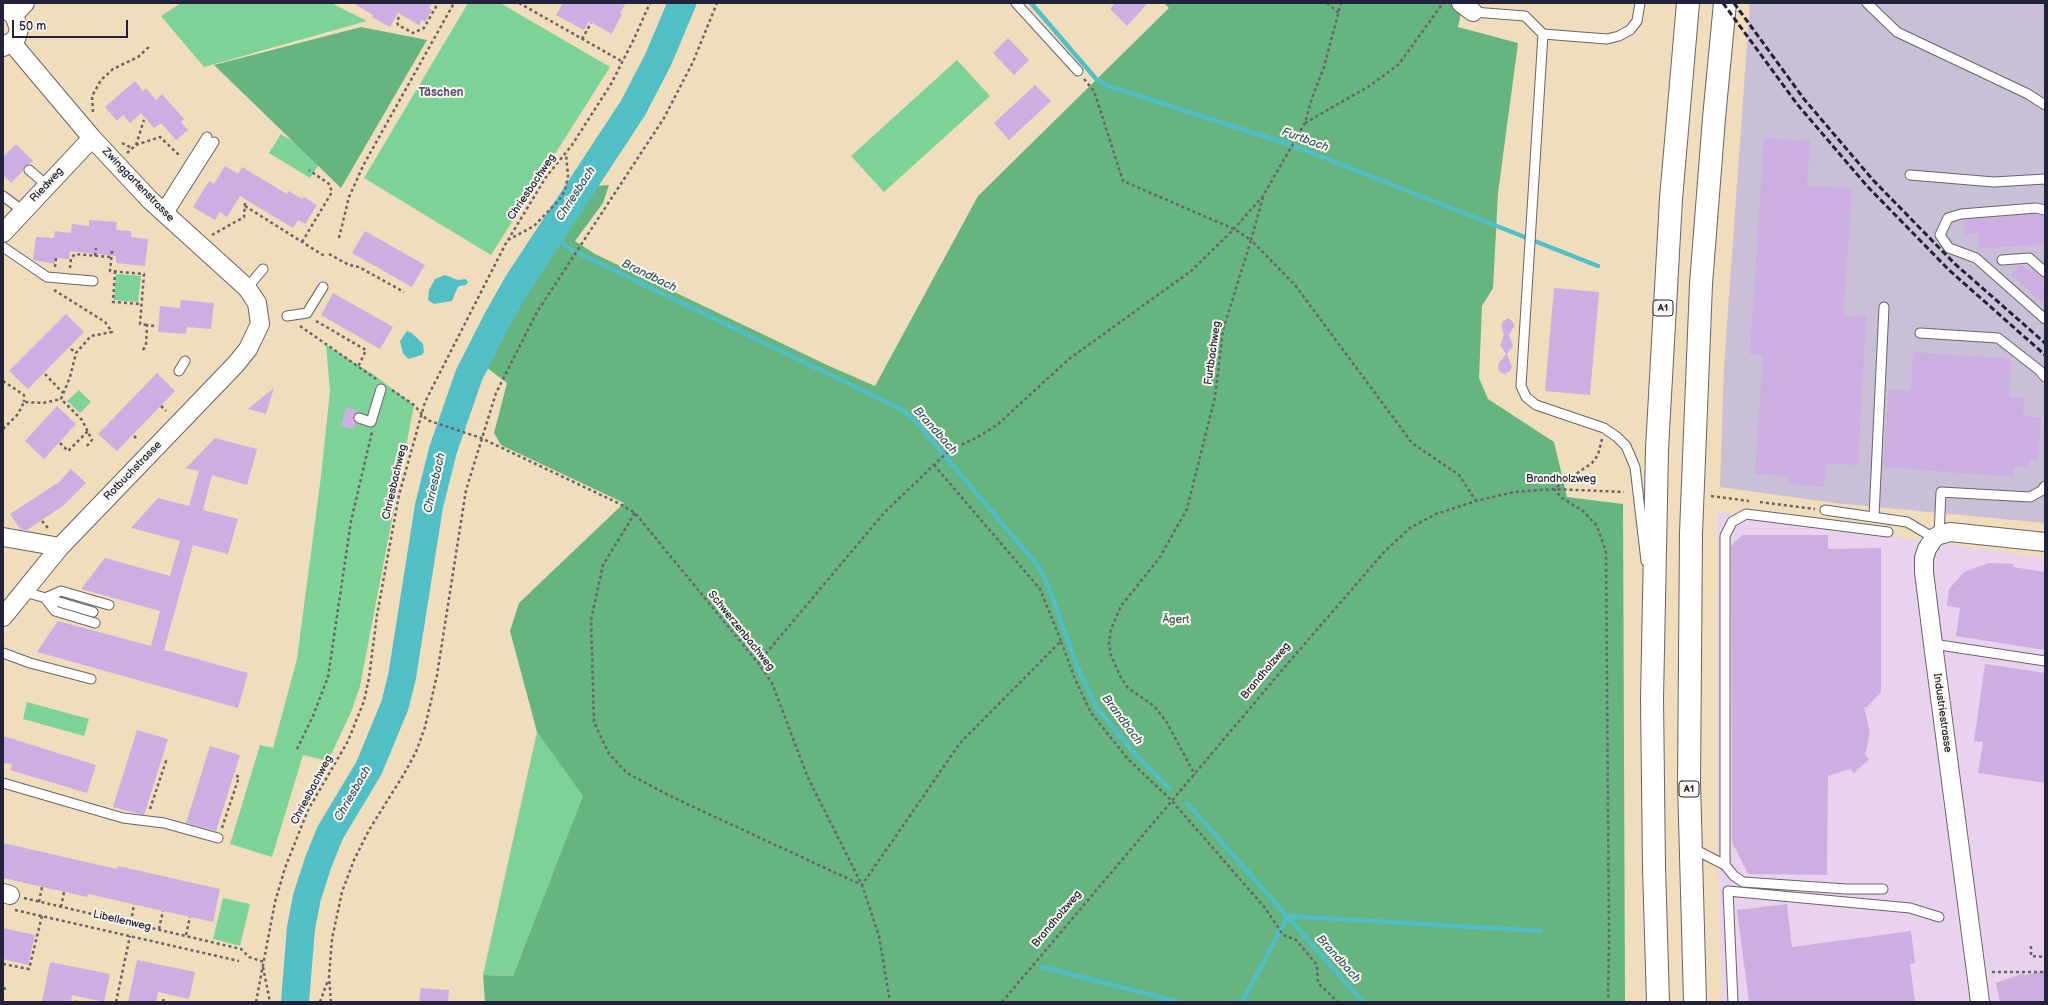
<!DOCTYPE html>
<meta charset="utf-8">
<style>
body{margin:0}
#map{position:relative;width:2048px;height:1005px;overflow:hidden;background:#efddbb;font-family:"Balsamiq Sans",sans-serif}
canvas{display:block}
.frame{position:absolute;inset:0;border:4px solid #22223b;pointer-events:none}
.scale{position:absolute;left:12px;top:20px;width:116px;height:18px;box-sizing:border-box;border:2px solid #22223b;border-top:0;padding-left:5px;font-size:12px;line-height:14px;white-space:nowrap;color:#22223b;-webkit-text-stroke:3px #fbf7ec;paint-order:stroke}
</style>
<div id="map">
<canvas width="2048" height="1005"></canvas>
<div class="frame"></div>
<div class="scale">50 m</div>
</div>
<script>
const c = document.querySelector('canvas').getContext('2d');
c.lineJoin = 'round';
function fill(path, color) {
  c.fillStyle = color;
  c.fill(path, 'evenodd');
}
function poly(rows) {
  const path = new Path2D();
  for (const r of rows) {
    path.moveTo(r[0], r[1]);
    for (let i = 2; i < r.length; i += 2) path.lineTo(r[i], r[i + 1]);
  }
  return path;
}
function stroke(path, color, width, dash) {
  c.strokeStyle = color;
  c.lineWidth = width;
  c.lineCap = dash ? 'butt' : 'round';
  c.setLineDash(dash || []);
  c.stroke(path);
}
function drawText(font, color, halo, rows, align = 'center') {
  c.font = font + ' "Balsamiq Sans",sans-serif';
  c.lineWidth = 4;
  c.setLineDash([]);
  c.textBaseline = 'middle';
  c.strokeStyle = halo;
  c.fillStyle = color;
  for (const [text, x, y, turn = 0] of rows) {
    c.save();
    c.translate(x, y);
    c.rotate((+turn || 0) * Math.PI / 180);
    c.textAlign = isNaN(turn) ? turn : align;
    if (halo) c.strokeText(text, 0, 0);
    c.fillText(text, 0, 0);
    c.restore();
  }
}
const built = poly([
 [1718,512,2045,558,2045,1002,1722,1002,1718,861]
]);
const industrial = poly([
 [1750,3,2045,3,2045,523,1835,503,1720,487,1724,367]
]);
const green = poly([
 [181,3,331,3,367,21,204,67,161,16],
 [468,3,500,3,610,67,491,255,364,178],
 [957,60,990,96,884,192,851,156],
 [281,134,322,160,310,178,269,153],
 [116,274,141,276,138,302,114,300],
 [326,345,374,375,414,405,360,686,352,710,328,761,303,755,272,857,230,844,260,745,273,748,297,659,321,476,330,391],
 [79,390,91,402,80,413,67,401],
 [27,702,89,719,84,736,23,719],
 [537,732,584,796,513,976,483,975],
 [223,898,250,904,240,946,213,939]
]);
const forest = poly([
 [1164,3,1463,3,1458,27,1518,43,1498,193,1493,288,1482,306,1479,378,1488,399,1554,442,1567,497,1623,504,1625,1002,485,1002,483,975,513,976,583,796,537,732,510,631,519,603,624,503,501,445,494,433,507,383,486,367,535,273,595,186,609,185,603,203,575,241,595,254,827,365,875,386,978,196,1169,8],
 [361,27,427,40,341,188,214,65]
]);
const water = poly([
 [445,275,458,280,466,279,468,282,466,285,459,286,457,289,452,301,434,304,428,300,429,290,435,279],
 [407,331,412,333,423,344,424,352,422,355,408,359,403,353,400,341]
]);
const stream = poly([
 [1031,3,1097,80,1108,86,1294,146,1598,266],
 [554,229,563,244,570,249,901,409,916,422,1039,567,1047,583,1077,666,1097,708,1136,755,1170,789],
 [1187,803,1363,1002],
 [1042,967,1179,1002],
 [1232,1002,1233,1002],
 [1242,1002,1288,916,1541,931]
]);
const river = poly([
 [295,1002,301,928,307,897,318,863,330,833,369,768,395,705,402,677,429,506,443,450,469,375,496,322,518,283,633,108,658,60,682,3]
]);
const building = poly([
 [353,3,432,3,429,8,432,10,425,22,422,20,419,25,398,13,390,27,372,17,373,15],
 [563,3,626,3,620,13,622,14,612,34,589,21,584,30,556,15],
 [1115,3,1148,3,1127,26,1110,9],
 [1008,38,1029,60,1014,75,993,53],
 [135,81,143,91,146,88,156,100,162,94,184,119,181,122,188,130,176,140,161,123,154,128,141,113,130,123,123,115,117,121,105,107],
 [1035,85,1051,101,1009,140,994,123],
 [1764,138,1810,141,1807,186,1852,188,1843,315,1866,317,1858,465,1826,463,1824,487,1788,484,1789,476,1755,474,1763,355,1750,354],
 [16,144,33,161,25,166,23,171,11,183,3,175,3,157],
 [225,166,238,174,242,167,287,194,289,191,302,199,304,197,317,205,305,224,298,220,293,228,240,196,227,217,220,212,215,220,193,207,209,181,214,184],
 [2036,214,2045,216,2045,244,1979,249,1978,233,1964,234,1963,220],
 [89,220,117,222,116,230,131,231,131,237,148,239,145,266,116,263,116,256,70,251,69,259,55,258,55,264,33,260,36,237,54,238,55,231,71,233,72,224,89,226],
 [365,231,425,265,412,287,352,253],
 [2020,265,2030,271,2035,271,2043,278,2042,282,2045,285,2045,305,2011,275],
 [1554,288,1599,292,1590,395,1545,391],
 [333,293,393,327,380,349,321,315],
 [181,300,214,303,211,329,187,327,186,334,158,332,160,306,180,308],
 [66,314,84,332,28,389,9,371],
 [1509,318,1515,325,1509,335,1513,346,1507,354,1512,367,1510,371,1504,374,1500,372,1498,368,1499,363,1506,354,1500,345,1504,335,1501,325,1503,321],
 [1913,352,2011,359,2009,397,2025,398,2023,416,2041,418,2038,460,2030,460,2029,467,2014,466,2013,477,1883,467,1889,389,1911,391],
 [157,373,175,391,117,451,98,434],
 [274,388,266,414,248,409],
 [57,406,76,424,44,459,25,441],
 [346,407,359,411,353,416,356,423,354,429,341,426],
 [215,438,257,449,247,485,212,475,203,510,238,519,228,554,193,545,164,650,248,673,238,708,37,652,58,621,151,646,160,611,81,589,105,558,170,576,180,541,131,528,158,498,189,506,199,471,186,468],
 [71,469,86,483,64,505,27,530,20,529,10,514,59,482],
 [1742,535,1828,535,1828,549,1881,548,1881,692,1867,707,1864,707,1870,733,1865,755,1869,759,1854,773,1850,769,1828,776,1827,875,1748,874,1732,842,1731,546],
 [1989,563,2014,564,2013,567,2045,572,2045,650,1956,636,1960,608,1947,606,1949,589,1964,572],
 [1985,664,2045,673,2045,783,1978,773,1983,742,1974,741],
 [137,730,168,739,144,815,113,807],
 [3,736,96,765,87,793,10,770,12,764,3,763],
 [210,746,240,755,216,831,186,823],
 [3,843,117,869,118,866,220,889,213,922,88,894,87,897,3,878],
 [1787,904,1792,947,1911,931,1915,963,1910,964,1915,1002,1749,1002,1737,910],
 [3,928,35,935,28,965,3,959],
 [137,960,195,972,189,999,158,992,156,1002,128,1002],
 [50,962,110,974,104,1002,72,995,71,1002,42,1002],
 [2045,971,2045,1002,2000,1002,1996,983,2024,973,2024,975],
 [421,988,449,990,448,1002,419,1002]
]);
const path = poly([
 [519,3,623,62],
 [1327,3,1339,13],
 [399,17,397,21,398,25,413,33,424,28,438,3],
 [582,39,591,23],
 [1084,79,1094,91,1123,181,1234,229,1251,240,1223,330,1215,397,1187,509,1160,557,1121,606,1111,629,1109,644,1111,655,1120,676,1128,688,1154,706,1166,721,1195,775],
 [93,112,92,96,101,80,113,69,138,57,150,46],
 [1305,123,1371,85,1399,64,1443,3],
 [122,143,132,148],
 [136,145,144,120],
 [127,153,136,145,160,137,180,156],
 [1263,197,1251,240,1295,285,1412,443,1459,475,1476,501],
 [245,206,326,257],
 [212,235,244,217,245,203],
 [339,238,349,197,364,164,454,3],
 [508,240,534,226,560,199,565,190,568,176,566,153],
 [302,242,332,192,329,184,309,170],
 [112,251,110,271,144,274,140,324,147,325],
 [329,254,349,265,359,267,404,292],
 [95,256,96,248],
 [55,267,56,258],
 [70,268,71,258,75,254,111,257],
 [115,271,113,302,141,304],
 [54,290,105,322,112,332,91,336,76,353,70,377,61,399,82,420,92,440,86,447],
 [316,321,366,350,358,367],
 [300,326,376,379],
 [71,349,76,353],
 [143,350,146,345,147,325,155,326],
 [45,374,63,393],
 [3,381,24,395,24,402],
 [392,390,414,405,427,420,481,438,620,504,635,513,758,663,772,683,808,778,862,885,879,936,890,1002],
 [161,406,166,411],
 [3,429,18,414,24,402,43,403,61,399],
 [134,436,138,440],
 [1602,439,1598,455,1592,463,1554,489,1562,498,1583,511,1597,526,1606,552,1609,939,1608,1002],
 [60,443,68,451,88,431],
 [934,465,1040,589,1061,641],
 [1711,496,1749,501],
 [1760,502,1815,509],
 [635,513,603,565,591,620,594,722,609,754,627,773,672,797,862,885,960,743,1061,641,1075,679,1091,713,1128,759,1172,801,1265,908,1283,935,1296,940,1317,965,1318,983,1338,1002],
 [42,521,48,528],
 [758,663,884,513,939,460,950,450,978,437,997,425,1069,359,1191,271,1234,229,1263,196,1305,123,1311,101,1324,67,1341,3],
 [297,749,313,716,328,677,351,521,372,432],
 [150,809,166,761,163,760],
 [222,828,239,777,235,775],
 [24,898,241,949,249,957,264,962],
 [39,902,42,887],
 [61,907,64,892],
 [15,910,239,961],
 [131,922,134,904],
 [159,929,163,911],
 [186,935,190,917],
 [2031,946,2031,956,2045,957],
 [3,964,29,969,42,916],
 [263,967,270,1002],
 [1992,972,2045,972],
 [3,988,8,990],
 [75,1002,80,1002],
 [116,1002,130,936],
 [163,1002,164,997],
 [256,1002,275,902,285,868,308,810,348,741,364,701,369,678,377,615,399,495,425,402,505,245,546,177,572,145,611,84,634,39,650,3],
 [320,1002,328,980],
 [331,1002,329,977,332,939,342,892,354,860,369,830,404,774,416,752,425,727,437,675,466,490,496,393,537,312,664,118,693,62,717,3],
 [1002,1002,1289,662,1385,551,1410,528,1436,514,1476,501,1514,492,1554,489,1624,492]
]);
const lane = poly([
 [1016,3,1078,71],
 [1640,3,1637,21,1630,30,1619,36,1607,39,1543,34,1521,386,1526,397,1536,405,1604,428,1617,437,1626,446,1635,467,1646,561],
 [1867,3,1897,32,2028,94,2045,105],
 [1473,12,1525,16,1543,34],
 [29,170,47,185],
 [1910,175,1994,182,2045,179],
 [3,196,23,211],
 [161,210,207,137],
 [2045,210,2036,208,1961,214,1948,218,1940,235,1949,248,1976,258,2045,319],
 [167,216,214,142],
 [3,247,47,277,93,281],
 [2002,260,2029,258,2045,272],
 [247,288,263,269],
 [287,316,307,313,323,287],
 [1920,333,1998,338,2039,370,2045,377],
 [179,371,185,361],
 [359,418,371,422,381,389],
 [1825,510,1907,522,1934,538],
 [1874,516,1884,307],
 [1939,535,1941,492,2030,497,2041,491,2045,486],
 [25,589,32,594,93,612],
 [45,598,61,591,109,605],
 [45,598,55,611,95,623],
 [1933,644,2045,661],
 [3,653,30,663,91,679],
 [3,783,123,818,164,823,218,838],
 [1692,848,1725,865],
 [1883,889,1846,889,1743,882,1734,876,1725,865,1725,536,1732,522,1746,514,1888,532],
 [1733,1002,1728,891,1910,908,1939,917]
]);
const street = poly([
 [1461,3,1473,12],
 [3,8,14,15,19,29,16,39,3,47],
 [14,15,25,3],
 [3,233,92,138],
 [3,537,60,547],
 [3,617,60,547,236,364,248,349,260,324,257,303,247,288,150,200,92,138,12,43],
 [3,893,10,895],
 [1980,1002,1933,644,1924,572,1924,558,1927,549,1934,538,1939,535,1950,532,2045,542]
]);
const highway = poly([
 [1658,1002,1654,867,1652,699,1657,449,1671,199,1688,3],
 [1695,1002,1689,782,1691,533,1701,284,1714,118,1725,3]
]);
const rail = poly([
 [1723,3,1797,104,1867,186,1949,270,2045,355],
 [1734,3,1804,99,1873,180,1955,264,2045,343]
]);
const shields = [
 [1663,308,20],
 [1689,789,20]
];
const shieldNames = [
 ["A1",1663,308],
 ["A1",1689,789]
];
const streetNames = [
 ["Riedweg",47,185,-47],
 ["Zwinggartenstrasse",138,185,46],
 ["Chriesbachweg",532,187,-56],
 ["Furtbachweg",1213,353,-82],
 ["Rotbuchstrasse",133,471,-46],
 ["Brandholzweg",1561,479],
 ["Chriesbachweg",395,482,-77],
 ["Schwerzenbachweg",741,631,51],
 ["Brandholzweg",1266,671,-50],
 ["Industriestrasse",1942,713,82],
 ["Chriesbachweg",312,790,-62],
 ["Brandholzweg",1057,919,-50],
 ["Libellenweg",122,921,13]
];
const parkNames = [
 ["Ägert",1176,620]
];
const neighbourhoodNames = [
 ["Täschen",441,93]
];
const waterNames = [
 ["Furtbach",1305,140,20],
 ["Chriesbach",576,194,-57],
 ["Brandbach",649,276,26],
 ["Brandbach",935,431,48],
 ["Chriesbach",435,483,-77],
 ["Brandbach",1122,720,53],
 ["Chriesbach",353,794,-60],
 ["Brandbach",1338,959,48]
];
fill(built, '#e9d2ed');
fill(industrial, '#c9bfd7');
fill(green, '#7dd397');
fill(forest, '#66b580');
fill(water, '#51bfc5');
stroke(stream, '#51bfc5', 4.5);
stroke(river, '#51bfc5', 28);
fill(building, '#cdaee3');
stroke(lane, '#6a6368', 11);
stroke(street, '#6a6368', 20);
stroke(highway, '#6a6368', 24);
stroke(path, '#6a6368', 2.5, [3, 3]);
stroke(lane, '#fff', 9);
stroke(street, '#fff', 18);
stroke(highway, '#fff', 22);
stroke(rail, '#22223b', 3, [6, 3]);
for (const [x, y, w] of shields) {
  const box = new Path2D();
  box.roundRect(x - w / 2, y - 8, w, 16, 3);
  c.fillStyle = '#fbf7ec';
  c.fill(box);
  stroke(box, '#22223b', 1);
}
drawText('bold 10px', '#22223b', null, shieldNames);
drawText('11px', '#22223b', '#fbf7ec', streetNames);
drawText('11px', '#3d5757', '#fbf7ec', parkNames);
drawText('bold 12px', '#5e5376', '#fbf7ec', neighbourhoodNames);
drawText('italic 12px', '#32596b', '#fbf7ec', waterNames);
</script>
